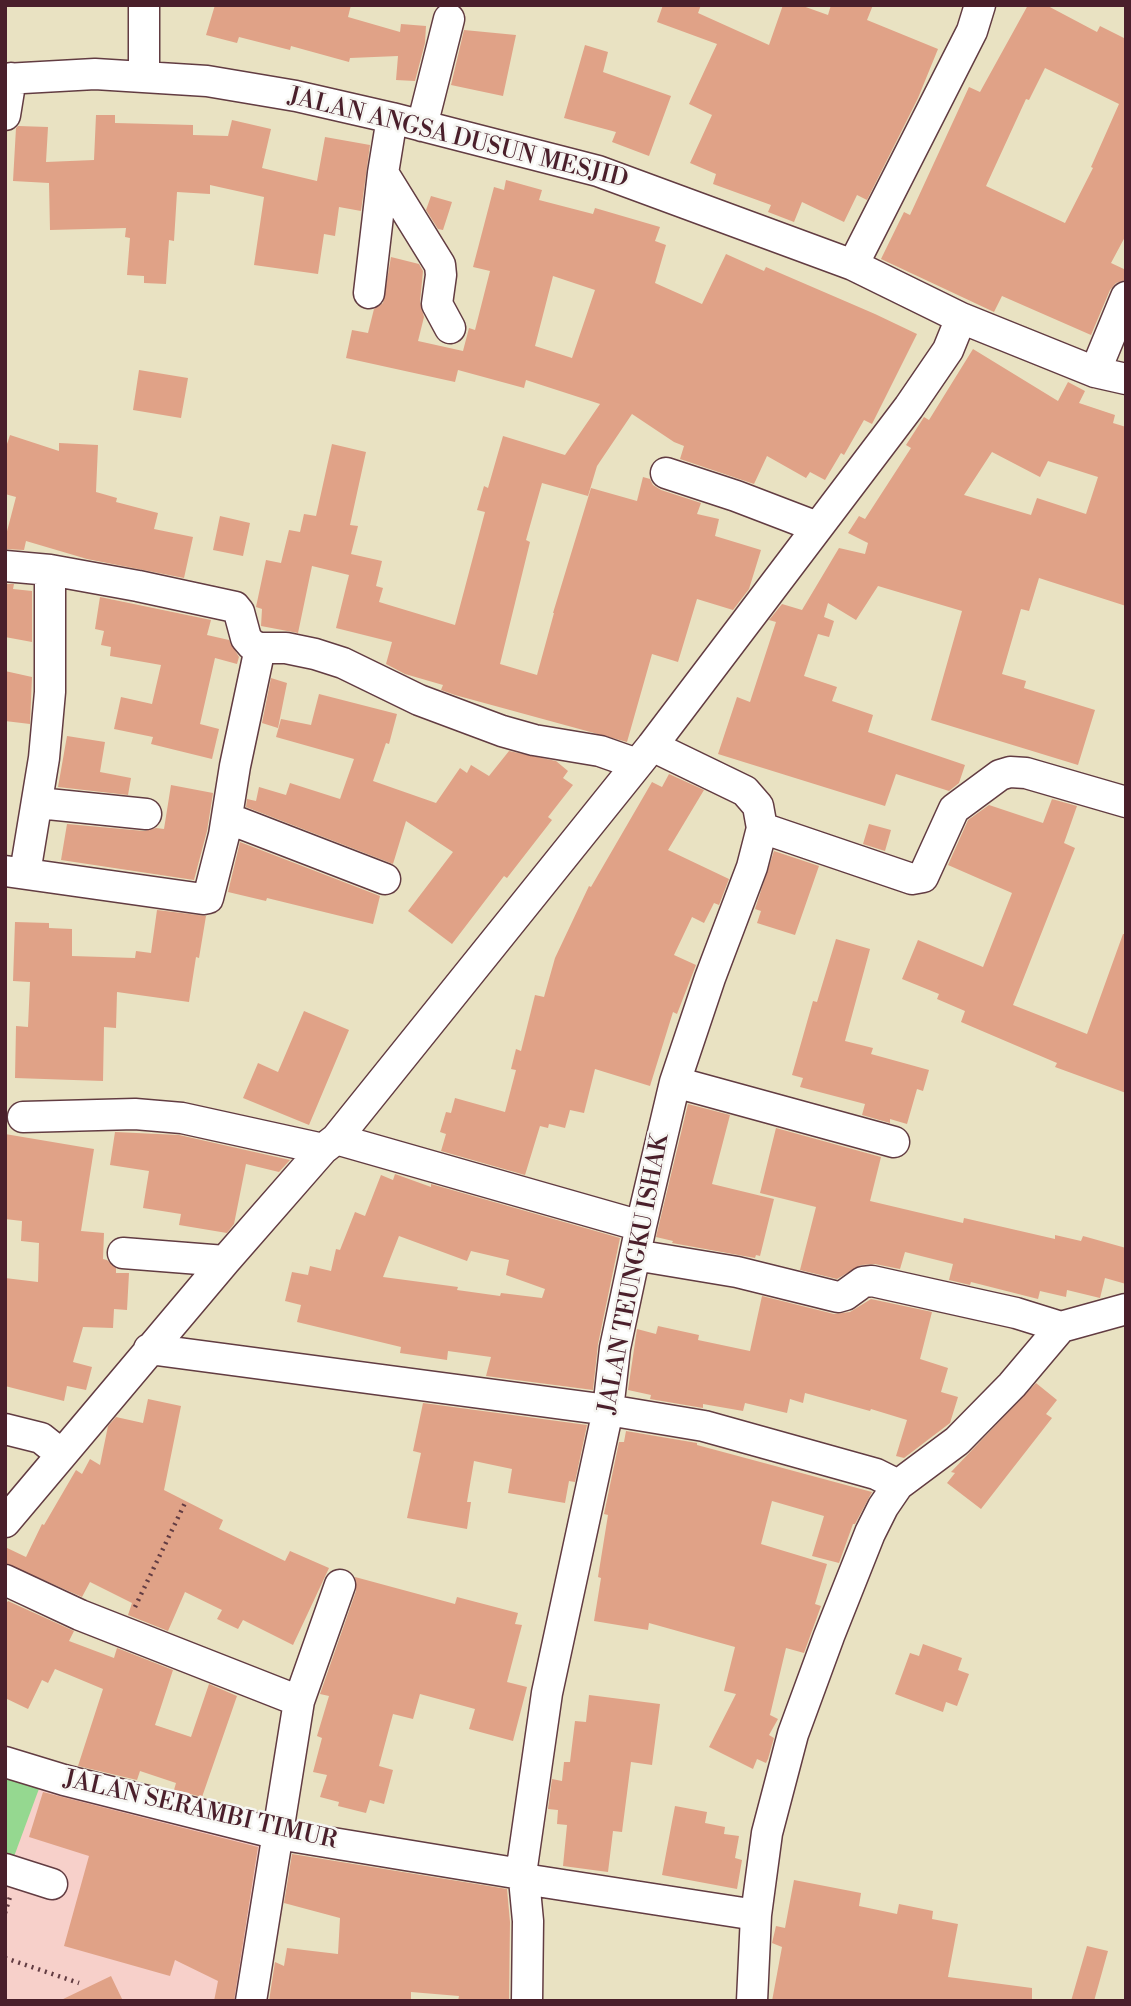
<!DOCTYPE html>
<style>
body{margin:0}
#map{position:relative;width:1131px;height:2006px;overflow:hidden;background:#e9e2c2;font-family:"Libre Bodoni",serif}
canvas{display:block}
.frame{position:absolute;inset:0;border:7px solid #4a1f2b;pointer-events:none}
</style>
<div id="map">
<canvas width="1131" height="2006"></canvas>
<div class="frame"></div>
</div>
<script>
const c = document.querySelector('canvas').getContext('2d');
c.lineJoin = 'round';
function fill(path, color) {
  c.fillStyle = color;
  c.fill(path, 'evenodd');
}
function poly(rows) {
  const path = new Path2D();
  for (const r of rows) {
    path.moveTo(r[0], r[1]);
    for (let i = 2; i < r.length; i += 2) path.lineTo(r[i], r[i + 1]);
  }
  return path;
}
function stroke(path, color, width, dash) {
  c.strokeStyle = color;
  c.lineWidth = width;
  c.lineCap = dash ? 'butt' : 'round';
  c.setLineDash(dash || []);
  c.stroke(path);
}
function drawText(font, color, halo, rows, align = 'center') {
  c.font = font + ' "Libre Bodoni",serif';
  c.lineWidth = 5;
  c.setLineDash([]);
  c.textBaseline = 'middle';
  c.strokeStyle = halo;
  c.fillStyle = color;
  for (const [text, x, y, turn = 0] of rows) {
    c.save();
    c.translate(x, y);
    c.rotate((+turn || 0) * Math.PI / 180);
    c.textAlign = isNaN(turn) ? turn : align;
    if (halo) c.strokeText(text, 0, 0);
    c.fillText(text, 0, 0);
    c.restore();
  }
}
const built = poly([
 [5,1767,274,1840,246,2001,5,2001]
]);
const green = poly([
 [5,1776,40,1786,12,1862,5,1859]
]);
const building = poly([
 [215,5,351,5,348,17,400,32,401,24,426,26,425,43,415,81,396,80,398,56,350,58,349,62,291,46,290,50,239,37,237,43,206,35],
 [663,5,701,5,698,13,769,45,783,5,800,5,828,15,831,5,873,5,867,20,938,49,918,98,867,200,857,195,844,222,802,202,794,222,768,212,771,205,713,184,716,174,690,163,712,115,689,104,717,44,657,22],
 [1028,5,1046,5,1097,32,1100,26,1126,39,1126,235,1111,263,1126,270,1126,280,1116,283,1110,290,1091,335,1002,296,994,312,881,259,904,212,910,215,969,87,980,92],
 [1045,68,1119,104,1091,167,1093,168,1065,223,986,186,1026,99,1029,100],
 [464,30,516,35,503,96,451,85],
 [585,45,608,52,603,72,671,96,649,156,612,142,616,132,564,118],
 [96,115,115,115,115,123,193,125,193,135,228,136,232,120,271,129,262,168,317,181,325,137,370,145,361,211,339,207,335,236,324,234,318,274,254,265,264,197,210,185,210,194,177,192,174,241,169,240,166,284,144,283,144,276,127,275,130,238,125,237,126,228,50,230,49,183,13,181,16,128,18,126,48,127,46,162,94,160],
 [506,180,542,190,539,200,593,214,595,208,660,227,655,241,666,245,655,283,702,304,726,254,764,271,766,267,875,314,917,334,872,424,864,420,844,455,841,453,825,480,810,472,806,478,767,456,754,484,680,459,684,446,674,442,632,414,597,466,588,496,542,483,526,540,530,542,500,664,537,675,554,613,553,613,591,488,637,501,643,477,650,479,653,485,661,490,701,503,697,514,719,519,715,536,761,550,749,589,733,610,697,599,678,662,652,654,627,742,455,695,441,690,443,685,405,674,386,664,392,642,336,628,349,575,312,566,298,633,261,626,262,609,256,607,266,560,281,563,289,530,300,532,304,514,316,516,332,444,366,452,350,525,358,526,351,554,382,561,376,586,383,588,379,602,455,625,485,512,477,510,484,486,488,488,503,436,565,455,600,404,526,380,524,388,458,370,455,382,346,358,352,330,368,333,374,309,383,303,391,257,419,264,423,271,420,302,424,317,418,341,463,351,469,328,475,330,490,271,473,267,494,187,504,190],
 [553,276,595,290,572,358,535,346],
 [431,196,452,202,443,230,438,229,426,210],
 [973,349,1058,401,1068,382,1085,391,1079,403,1115,415,1113,423,1126,427,1126,606,1039,578,1029,611,1021,609,1002,674,1026,681,1024,688,1095,710,1078,765,931,720,962,611,878,586,856,620,828,603,824,617,834,621,829,637,818,634,804,676,837,687,832,701,873,715,868,732,965,765,959,783,949,791,896,774,885,806,718,754,737,697,750,702,776,622,769,620,782,604,802,610,839,548,865,554,868,543,848,533,859,516,865,519,911,448,906,445,924,417,929,420],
 [992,452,1040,477,1048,461,1098,477,1086,514,1037,498,1031,515,964,495],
 [139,370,188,378,181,418,133,410],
 [10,435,59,451,59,443,98,445,96,492,117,498,116,502,158,513,154,529,193,537,184,578,87,559,26,541,24,550,5,549,5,539,16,497,5,494,5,450],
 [220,516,250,523,243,556,213,550],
 [5,584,14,584,13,589,32,591,32,642,5,637],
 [100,597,211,620,207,635,229,640,239,657,237,664,215,658,200,724,219,729,212,759,151,744,153,737,114,729,121,697,152,704,161,665,110,656,111,647,101,645,104,631,95,629],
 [5,671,32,677,30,724,5,721],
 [271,678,287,683,278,728,262,723],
 [319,694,397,714,389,744,386,743,373,781,436,803,460,768,467,773,471,765,489,776,509,751,556,761,568,771,563,778,573,785,548,817,552,820,507,878,504,876,452,944,408,911,453,852,406,821,393,864,246,807,247,799,256,801,259,787,286,795,290,783,340,799,354,759,276,737,281,719,311,725],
 [67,736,105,742,100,772,131,778,128,795,58,787],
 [669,774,704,790,668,850,729,879,719,905,714,903,704,923,692,917,674,955,696,965,677,1014,673,1012,650,1086,595,1069,584,1113,570,1110,565,1128,549,1124,548,1128,540,1126,525,1175,441,1151,446,1134,440,1132,446,1112,451,1113,455,1098,505,1112,516,1070,511,1069,516,1049,521,1051,535,995,544,997,555,958,589,886,591,887,652,782,662,787],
 [171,785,213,793,207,831,194,880,61,860,67,824,144,831,156,828,164,829],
 [1052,799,1077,806,1064,843,1075,848,1013,1005,1087,1034,1123,934,1126,934,1126,1093,1055,1067,1057,1063,961,1022,965,1011,937,999,939,994,902,979,918,940,983,967,1012,893,948,865,968,820,989,805,1043,823],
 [869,824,891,830,885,851,863,844],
 [240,842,380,896,373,924,267,898,266,901,228,892],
 [774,851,819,866,795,935,757,923,761,911,755,909],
 [157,910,206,916,199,958,196,957,189,1002,117,992,116,1028,104,1027,103,1081,15,1078,16,1026,28,1027,30,982,13,981,15,922,49,923,49,928,72,929,72,956,135,958,136,951,151,953],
 [836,939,870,949,845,1041,873,1048,871,1054,929,1070,923,1091,917,1089,907,1124,890,1119,890,1123,862,1115,865,1104,800,1087,803,1078,792,1075,813,1001,817,1002],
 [304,1011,349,1030,309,1125,243,1098,258,1063,278,1072],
 [688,1104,730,1115,712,1184,774,1199,760,1256,756,1255,755,1258,672,1243,673,1241,656,1237],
 [776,1128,881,1157,870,1201,963,1223,964,1218,1055,1239,1055,1235,1081,1241,1083,1236,1126,1248,1126,1284,1105,1278,1100,1298,1067,1290,1066,1297,1040,1291,1038,1299,971,1282,970,1285,949,1280,953,1264,905,1252,900,1269,875,1264,861,1265,837,1279,800,1270,816,1207,760,1193],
 [115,1132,179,1135,290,1160,279,1172,246,1164,234,1224,227,1233,179,1225,181,1214,143,1208,149,1171,110,1165],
 [5,1134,94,1149,81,1231,104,1233,103,1259,107,1260,116,1268,116,1273,129,1273,127,1310,114,1309,113,1328,83,1327,73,1362,92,1367,86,1390,67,1386,64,1401,5,1386,5,1278,38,1282,39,1243,21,1241,22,1221,5,1219],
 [395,1174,431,1187,431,1184,620,1238,598,1344,593,1390,486,1376,491,1357,448,1351,447,1360,400,1353,401,1347,297,1322,301,1305,285,1301,292,1272,308,1275,310,1266,331,1271,336,1249,340,1250,355,1212,365,1216,381,1175,393,1180],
 [399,1236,467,1261,471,1251,509,1260,506,1275,545,1289,542,1298,501,1293,500,1296,457,1290,458,1287,383,1277],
 [762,1296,834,1314,850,1312,871,1299,932,1312,920,1359,948,1368,941,1392,958,1397,950,1423,904,1458,896,1456,907,1420,871,1409,870,1411,805,1393,803,1403,790,1399,787,1413,745,1403,743,1411,703,1404,703,1408,650,1399,651,1395,628,1390,637,1329,656,1334,658,1326,699,1335,698,1340,750,1351],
 [1036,1383,1057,1400,1046,1414,1052,1418,981,1509,947,1483,955,1473,951,1472],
 [148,1399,181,1406,164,1490,223,1520,219,1529,285,1561,290,1551,329,1568,293,1645,243,1620,238,1629,217,1619,222,1610,185,1592,168,1631,128,1615,132,1603,90,1582,82,1597,5,1563,5,1547,26,1557,42,1524,44,1525,76,1470,82,1474,90,1459,100,1465,108,1426,116,1417,143,1423],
 [423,1403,587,1425,575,1482,569,1481,565,1503,508,1493,512,1469,474,1461,467,1502,471,1502,467,1529,407,1518,421,1453,413,1451],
 [626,1431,697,1443,697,1445,872,1492,855,1524,853,1524,839,1563,812,1556,824,1516,772,1501,761,1544,827,1564,815,1604,821,1606,804,1653,786,1648,770,1715,778,1719,769,1735,774,1738,768,1759,766,1763,757,1759,753,1769,709,1747,736,1694,724,1691,735,1647,649,1623,648,1630,594,1621,601,1578,598,1577,608,1515,604,1514,619,1442,624,1442],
 [355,1577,455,1604,457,1597,518,1613,515,1624,522,1625,507,1682,527,1687,513,1741,469,1729,475,1709,420,1694,413,1719,393,1714,379,1766,393,1770,384,1804,370,1800,366,1813,338,1806,339,1802,320,1797,327,1775,313,1772,322,1738,317,1736,329,1696,320,1694,356,1591],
 [8,1601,74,1631,69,1641,114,1658,117,1648,173,1670,155,1725,191,1737,209,1684,237,1696,202,1797,174,1790,176,1783,140,1771,137,1780,78,1766,103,1689,55,1669,48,1683,42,1680,28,1709,5,1698,5,1605],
 [923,1644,962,1658,958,1670,969,1674,957,1706,946,1702,943,1712,895,1694,910,1653,919,1656],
 [589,1695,660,1704,652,1765,631,1762,622,1832,613,1831,608,1872,563,1866,567,1825,557,1824,558,1810,548,1809,552,1779,562,1781,564,1762,570,1762,575,1721,586,1722],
 [43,1792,258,1847,234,2001,214,2001,218,1981,175,1960,170,1976,64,1946,89,1856,29,1837],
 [675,1806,707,1812,705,1823,725,1827,724,1834,739,1836,735,1858,742,1860,737,1889,662,1875],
 [292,1854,507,1889,510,1922,509,2001,458,2001,459,1996,411,1992,411,2001,269,2001,275,1962,284,1966,287,1948,338,1954,340,1918,284,1903],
 [794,1880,861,1893,859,1906,897,1914,899,1904,933,1911,932,1919,958,1924,948,1977,1032,1988,1032,2001,772,2001,782,1947,772,1943,776,1926,785,1928],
 [1087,1946,1108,1951,1094,2001,1071,2001],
 [111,1976,123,2001,59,2001]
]);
const path = poly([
 [135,1607,185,1503],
 [5,1913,10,1897],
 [5,1958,79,1983]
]);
const minor = poly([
 [144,5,144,76],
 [5,79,95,74,207,81,296,96,392,118,598,171,853,265,961,318,1095,372,1126,379],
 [5,115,11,78],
 [422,126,449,19],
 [383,173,440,265,441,275,437,304,450,328],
 [853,265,972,31,980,5],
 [369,293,383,173,392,118],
 [1095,372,1126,297],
 [666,473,736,496,817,527],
 [5,566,50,570,138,586,235,607,239,612,246,638,252,645,260,648,286,648,315,654,343,663,419,700,502,731,534,740,600,751,637,764],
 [38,803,146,814],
 [227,818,385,879],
 [762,828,912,879,923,877,954,809,1000,775,1010,772,1026,773,1126,802],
 [5,871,203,899,208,898,224,835,235,766,260,648],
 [25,873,44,758,50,692,50,570],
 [675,1082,894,1142],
 [23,1117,135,1114,182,1118,323,1149],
 [336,1139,641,1226],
 [123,1253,225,1261],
 [635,1255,737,1272,838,1297,845,1295,863,1282,872,1281,1016,1313,1061,1327],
 [149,1349,608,1410,704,1426,876,1474,898,1485],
 [5,1429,41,1438,61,1454],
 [5,1522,225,1261,323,1149,336,1139,652,746,909,407,948,350,961,318],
 [5,1580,80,1615,299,1701],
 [5,1762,64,1780,278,1834,521,1874,524,1879,756,1915],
 [5,1869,52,1884],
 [521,1874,547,1693,608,1410,615,1348,641,1226,675,1082,710,978,752,867,762,828,758,806,745,791,652,746],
 [524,1879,528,1921,527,2001],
 [251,2001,299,1701,340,1585],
 [752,2001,756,1915,767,1833,793,1734,829,1636,870,1533,883,1507,898,1485,957,1441,1012,1385,1061,1327,1126,1309]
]);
const streetNames = [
 ["JALAN ANGSA DUSUN MESJID",458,139,14],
 ["JALAN TEUNGKU ISHAK",635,1274,-79],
 ["JALAN SERAMBI TIMUR",200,1811,13]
];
fill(built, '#f7d0ca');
fill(green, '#95d890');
fill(building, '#e0a287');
stroke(minor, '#623c42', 33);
stroke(path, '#623c42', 4.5, [2, 5]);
stroke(minor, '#fff', 30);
drawText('24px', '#4a1f2b', '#f6f6f2', streetNames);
</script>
